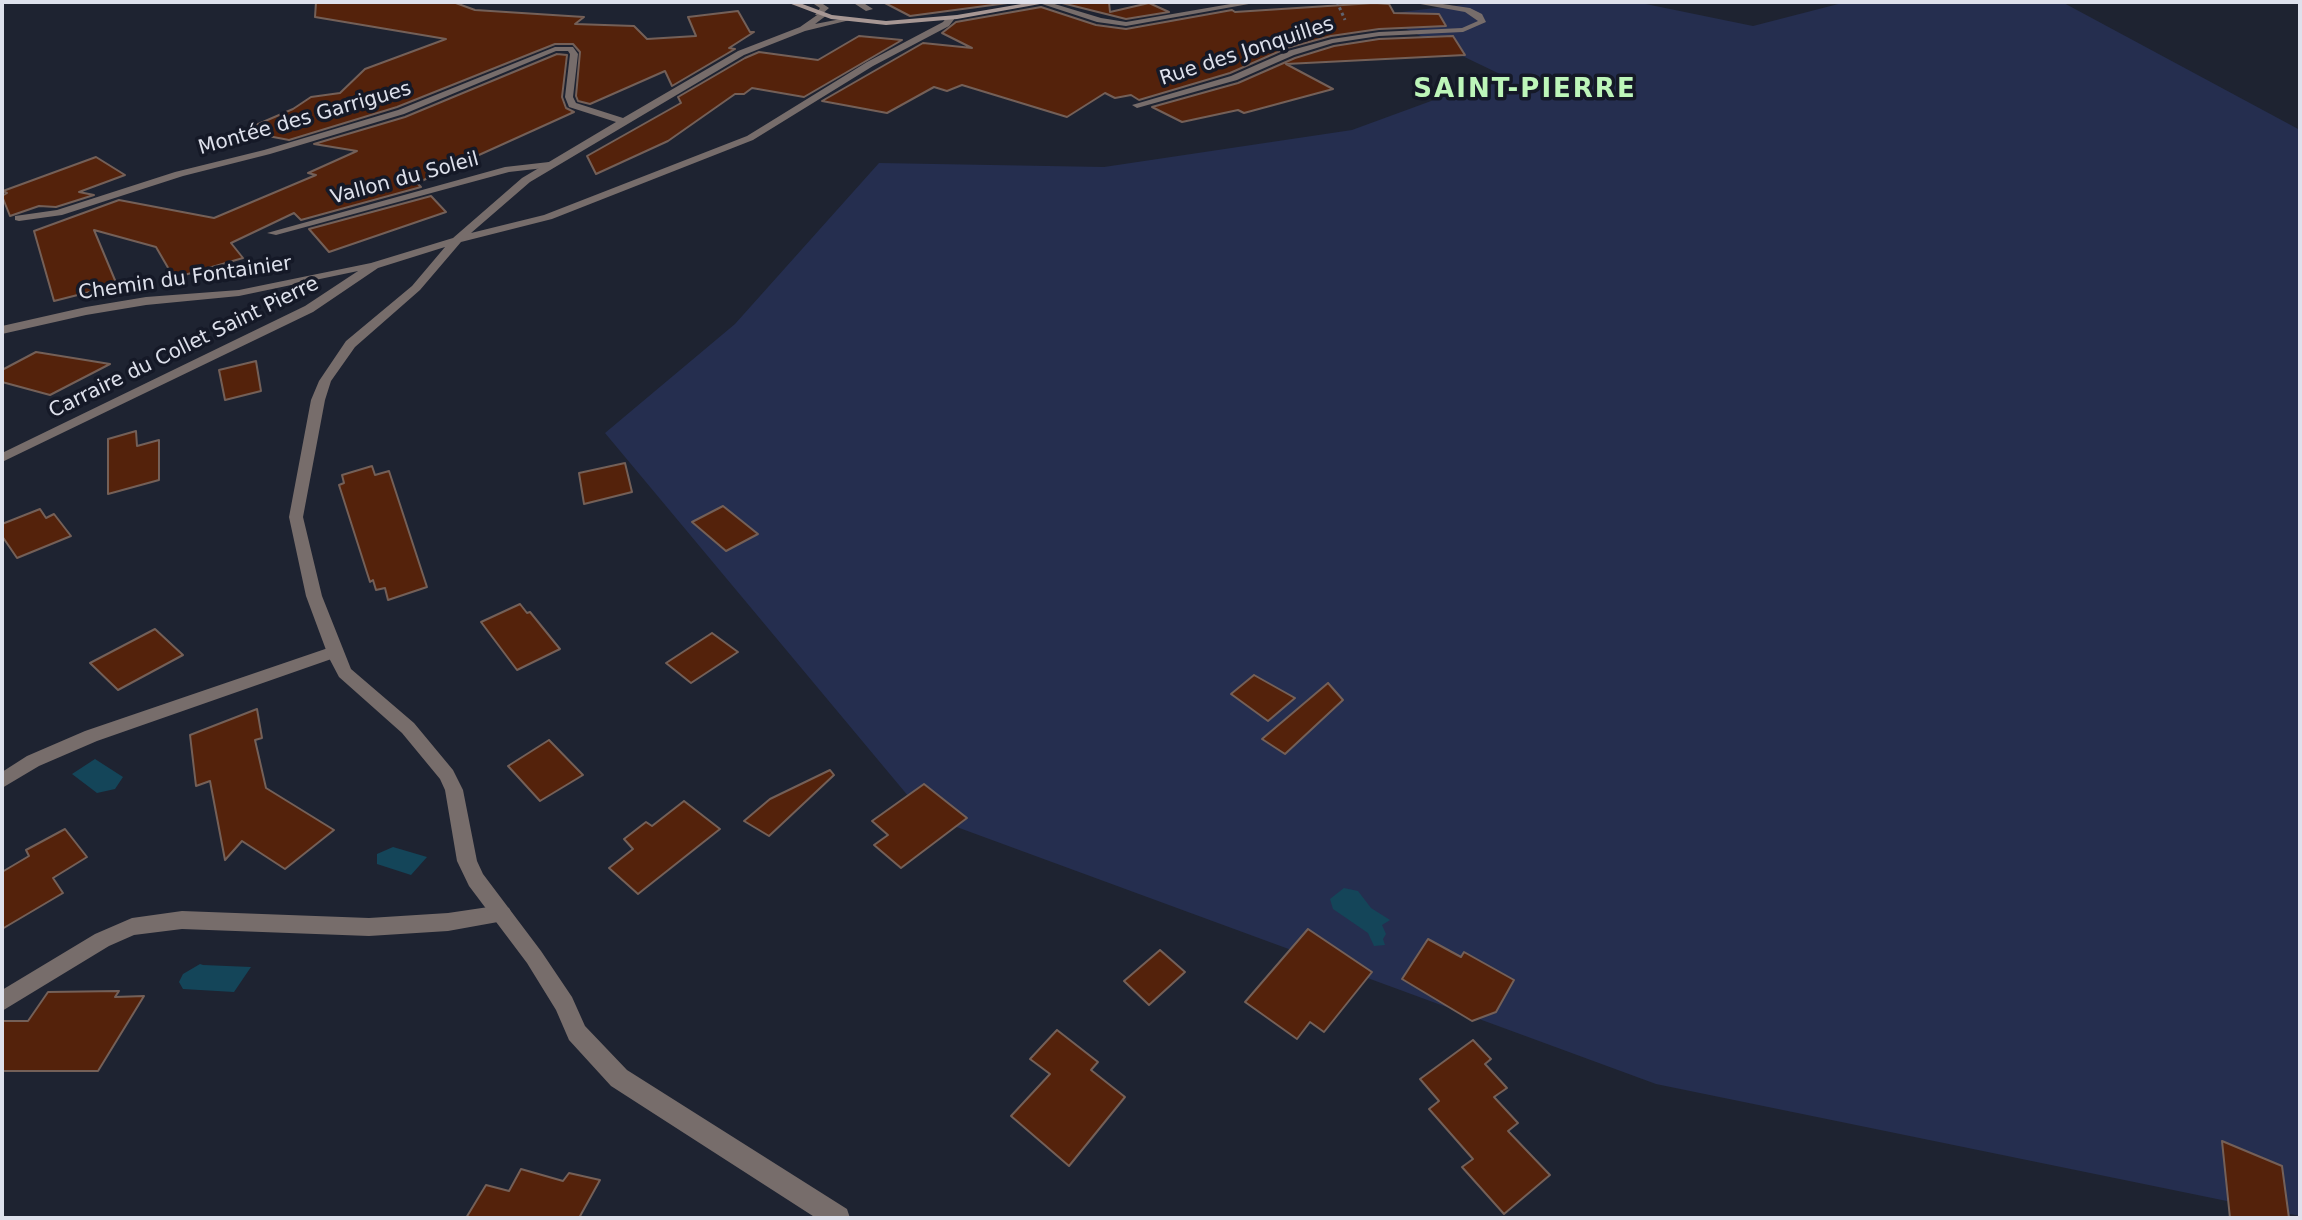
<!DOCTYPE html>
<meta charset="utf-8">
<style>
body{margin:0}
#map{position:relative;width:2302px;height:1220px;overflow:hidden;background:#1e2331;font-family:"DejaVu Sans",sans-serif}
canvas{display:block}
.frame{position:absolute;inset:0;border:4px solid #dee1ec;pointer-events:none}
</style>
<div id="map">
<canvas width="2302" height="1220"></canvas>
<div class="frame"></div>
</div>
<script>
const c = document.querySelector('canvas').getContext('2d');
c.lineJoin = 'round';
function fill(path, color) {
  c.fillStyle = color;
  c.fill(path, 'evenodd');
}
function poly(rows) {
  const path = new Path2D();
  for (const r of rows) {
    path.moveTo(r[0], r[1]);
    for (let i = 2; i < r.length; i += 2) path.lineTo(r[i], r[i + 1]);
  }
  return path;
}
function stroke(path, color, width, dash) {
  c.strokeStyle = color;
  c.lineWidth = width;
  c.lineCap = dash ? 'butt' : 'round';
  c.setLineDash(dash || []);
  c.stroke(path);
}
function drawText(font, color, halo, rows, align = 'center') {
  c.font = font + ' "DejaVu Sans",sans-serif';
  c.lineWidth = 7;
  c.setLineDash([]);
  c.textBaseline = 'middle';
  c.strokeStyle = halo;
  c.fillStyle = color;
  for (const [text, x, y, turn = 0] of rows) {
    c.save();
    c.translate(x, y);
    c.rotate((+turn || 0) * Math.PI / 180);
    c.textAlign = isNaN(turn) ? turn : align;
    if (halo) c.strokeText(text, 0, 0);
    c.fillText(text, 0, 0);
    c.restore();
  }
}
const green = poly([
 [1484,2,1636,2,1753,26,1846,2,2062,2,2300,130,2300,1216,1656,1084,924,815,605,433,735,324,879,163,1104,167,1352,130,1502,75,1377,15]
]);
const water = poly([
 [95,759,123,777,115,789,97,793,72,774],
 [393,847,427,857,411,875,377,864,377,854],
 [1344,888,1358,891,1371,908,1390,920,1382,925,1386,934,1383,939,1385,945,1374,946,1368,933,1333,909,1330,899],
 [200,964,203,965,251,967,234,992,183,989,179,982,183,974]
]);
const building = poly([
 [316,2,453,2,475,10,584,17,575,24,634,26,647,39,696,36,688,17,738,11,750,32,754,32,729,48,735,49,672,86,665,71,590,104,578,101,576,96,580,52,573,44,555,44,397,107,289,140,242,131,293,109,311,97,340,93,365,69,446,39,315,17,316,2],
 [883,2,1015,2,910,16,883,2],
 [1058,2,1109,2,1110,12,1149,3,1169,12,1126,19,1058,2],
 [1374,3,1389,4,1394,13,1439,14,1446,26,1379,29,1331,36,1287,48,1230,73,1139,100,1131,95,1115,98,1105,93,1067,117,962,85,947,91,934,87,887,113,822,101,923,43,972,48,942,33,956,22,1041,7,1096,25,1126,29,1232,10,1235,12,1374,3],
 [859,36,902,40,804,97,752,88,744,94,735,94,668,141,596,174,587,156,681,103,678,97,745,58,759,52,818,60,859,36],
 [1453,36,1465,55,1286,64,1333,89,1244,113,1238,110,1182,122,1152,107,1238,83,1295,58,1334,46,1379,39,1453,36],
 [557,54,567,55,562,97,566,108,574,112,417,183,421,187,301,220,294,213,231,243,243,258,174,278,156,247,94,230,117,285,54,301,34,231,119,200,214,218,316,175,308,173,357,151,314,144,405,117,557,54],
 [96,157,125,175,79,192,94,195,56,207,39,206,10,216,2,196,7,193,3,191,96,157],
 [431,196,446,212,329,252,309,229,431,196],
 [36,352,110,364,50,395,2,382,2,370,36,352],
 [256,361,261,391,225,400,219,370,256,361],
 [136,431,137,446,159,440,159,480,108,494,108,439,136,431],
 [625,463,632,492,584,504,579,473,625,463],
 [372,466,375,475,389,471,427,587,388,600,385,588,376,590,373,580,370,582,339,485,344,483,342,475,372,466],
 [723,506,758,534,726,551,692,522,723,506],
 [40,509,46,518,54,514,71,536,17,558,2,536,2,524,40,509],
 [520,604,527,613,530,612,560,649,517,670,481,622,520,604],
 [155,629,183,655,118,690,90,663,155,629],
 [712,633,738,652,691,683,666,663,712,633],
 [1254,675,1295,698,1268,721,1231,694,1254,675],
 [1328,683,1343,700,1285,754,1262,739,1328,683],
 [257,709,262,738,255,740,266,788,334,830,285,869,242,841,225,860,210,781,196,786,190,735,257,709],
 [549,740,583,775,540,801,508,766,549,740],
 [830,770,834,775,769,836,744,821,770,799,830,770],
 [924,784,967,818,901,868,874,845,888,835,872,821,924,784],
 [684,801,720,829,638,894,609,868,633,849,624,839,646,822,652,826,684,801],
 [65,829,87,857,53,878,63,893,2,929,2,872,29,856,26,850,65,829],
 [1308,929,1372,972,1324,1032,1310,1022,1297,1039,1245,1002,1308,929],
 [1428,939,1461,957,1464,952,1514,980,1496,1012,1472,1021,1402,979,1428,939],
 [1160,950,1185,972,1149,1005,1124,981,1160,950],
 [119,991,115,997,144,996,98,1071,2,1071,2,1021,28,1021,48,992,119,991],
 [1057,1030,1098,1062,1091,1070,1125,1097,1069,1166,1011,1116,1050,1074,1030,1059,1057,1030],
 [1473,1040,1491,1059,1485,1064,1507,1088,1494,1097,1518,1123,1508,1131,1550,1175,1504,1214,1462,1167,1473,1159,1429,1109,1439,1101,1420,1079,1473,1040],
 [2222,1141,2282,1166,2289,1218,2230,1218,2222,1141],
 [521,1169,563,1181,569,1173,600,1180,579,1218,466,1218,486,1185,509,1191,521,1169]
]);
const path = poly([
 [1337,2,1345,20]
]);
const lane = poly([
 [558,2,607,2,603,4,562,4,558,2],
 [811,2,820,2,829,8,821,15,815,15,820,8,811,2],
 [852,2,862,2,873,9,866,11,852,2],
 [549,162,553,163,553,167,509,172,276,235,267,233,505,167,549,162],
 [334,646,340,648,342,652,340,656,97,741,39,766,2,788,2,772,27,756,85,731,334,646],
 [502,905,509,908,512,914,509,920,448,931,369,936,182,929,134,935,109,946,2,1011,2,990,95,934,132,918,182,911,369,918,448,913,502,905]
]);
const street = poly([
 [1048,2,1101,18,1126,22,1242,2,1260,2,1126,26,1097,22,1039,3,1048,2],
 [1409,2,1429,2,1470,8,1482,14,1486,22,1463,32,1379,36,1333,43,1294,55,1237,80,1137,108,1132,105,1231,76,1288,51,1332,39,1379,32,1462,28,1478,21,1465,12,1409,2],
 [820,13,827,15,815,24,846,18,850,20,805,31,744,55,530,182,471,233,544,215,747,136,867,62,943,22,948,16,955,18,949,26,873,66,753,140,552,219,461,242,420,290,355,347,331,381,325,400,303,517,322,596,351,669,414,723,453,770,463,790,477,861,483,874,541,951,572,997,585,1026,627,1070,847,1209,850,1218,816,1218,611,1086,569,1040,556,1010,527,963,469,886,457,861,445,790,440,779,402,733,339,677,329,658,306,596,289,517,311,400,319,381,346,341,412,286,445,247,378,268,313,312,2,462,2,453,305,306,358,271,239,296,146,305,86,315,2,334,2,326,86,307,146,297,239,290,371,263,453,238,522,178,616,122,569,107,565,97,570,54,568,51,556,51,404,114,270,154,183,176,62,215,19,221,15,220,15,216,57,210,175,172,264,150,398,110,555,47,573,47,578,54,573,97,576,103,623,118,738,51,800,27,820,13]
]);
const secondary = poly([
 [786,2,797,2,832,15,886,21,957,15,1033,2,1051,2,957,19,886,25,831,19,786,2]
]);
const farStreetnames = [
 ["Rue des Jonquilles",1247,52,-18],
 ["Montée des Garrigues",305,119,-16],
 ["Vallon du Soleil",405,179,-15],
 ["Chemin du Fontainier",185,279,-8],
 ["Carraire du Collet Saint Pierre",184,348,-26]
];
const farDistrictnames = [
 ["SAINT-PIERRE",1525,90]
];
fill(green, '#252e4f');
fill(water, '#144559');
fill(building, '#54220b');
stroke(building, '#746058', 2);
stroke(path, '#5f6471', 3, [3, 3]);
fill(lane, '#776d6b');
fill(street, '#776d6b');
fill(secondary, '#a79794');
drawText('20px', '#dee1ec', '#151927', farStreetnames);
c.letterSpacing = '2px';
drawText('bold 26px', '#bdf6b9', '#151927', farDistrictnames);
c.letterSpacing = '0px';
</script>
